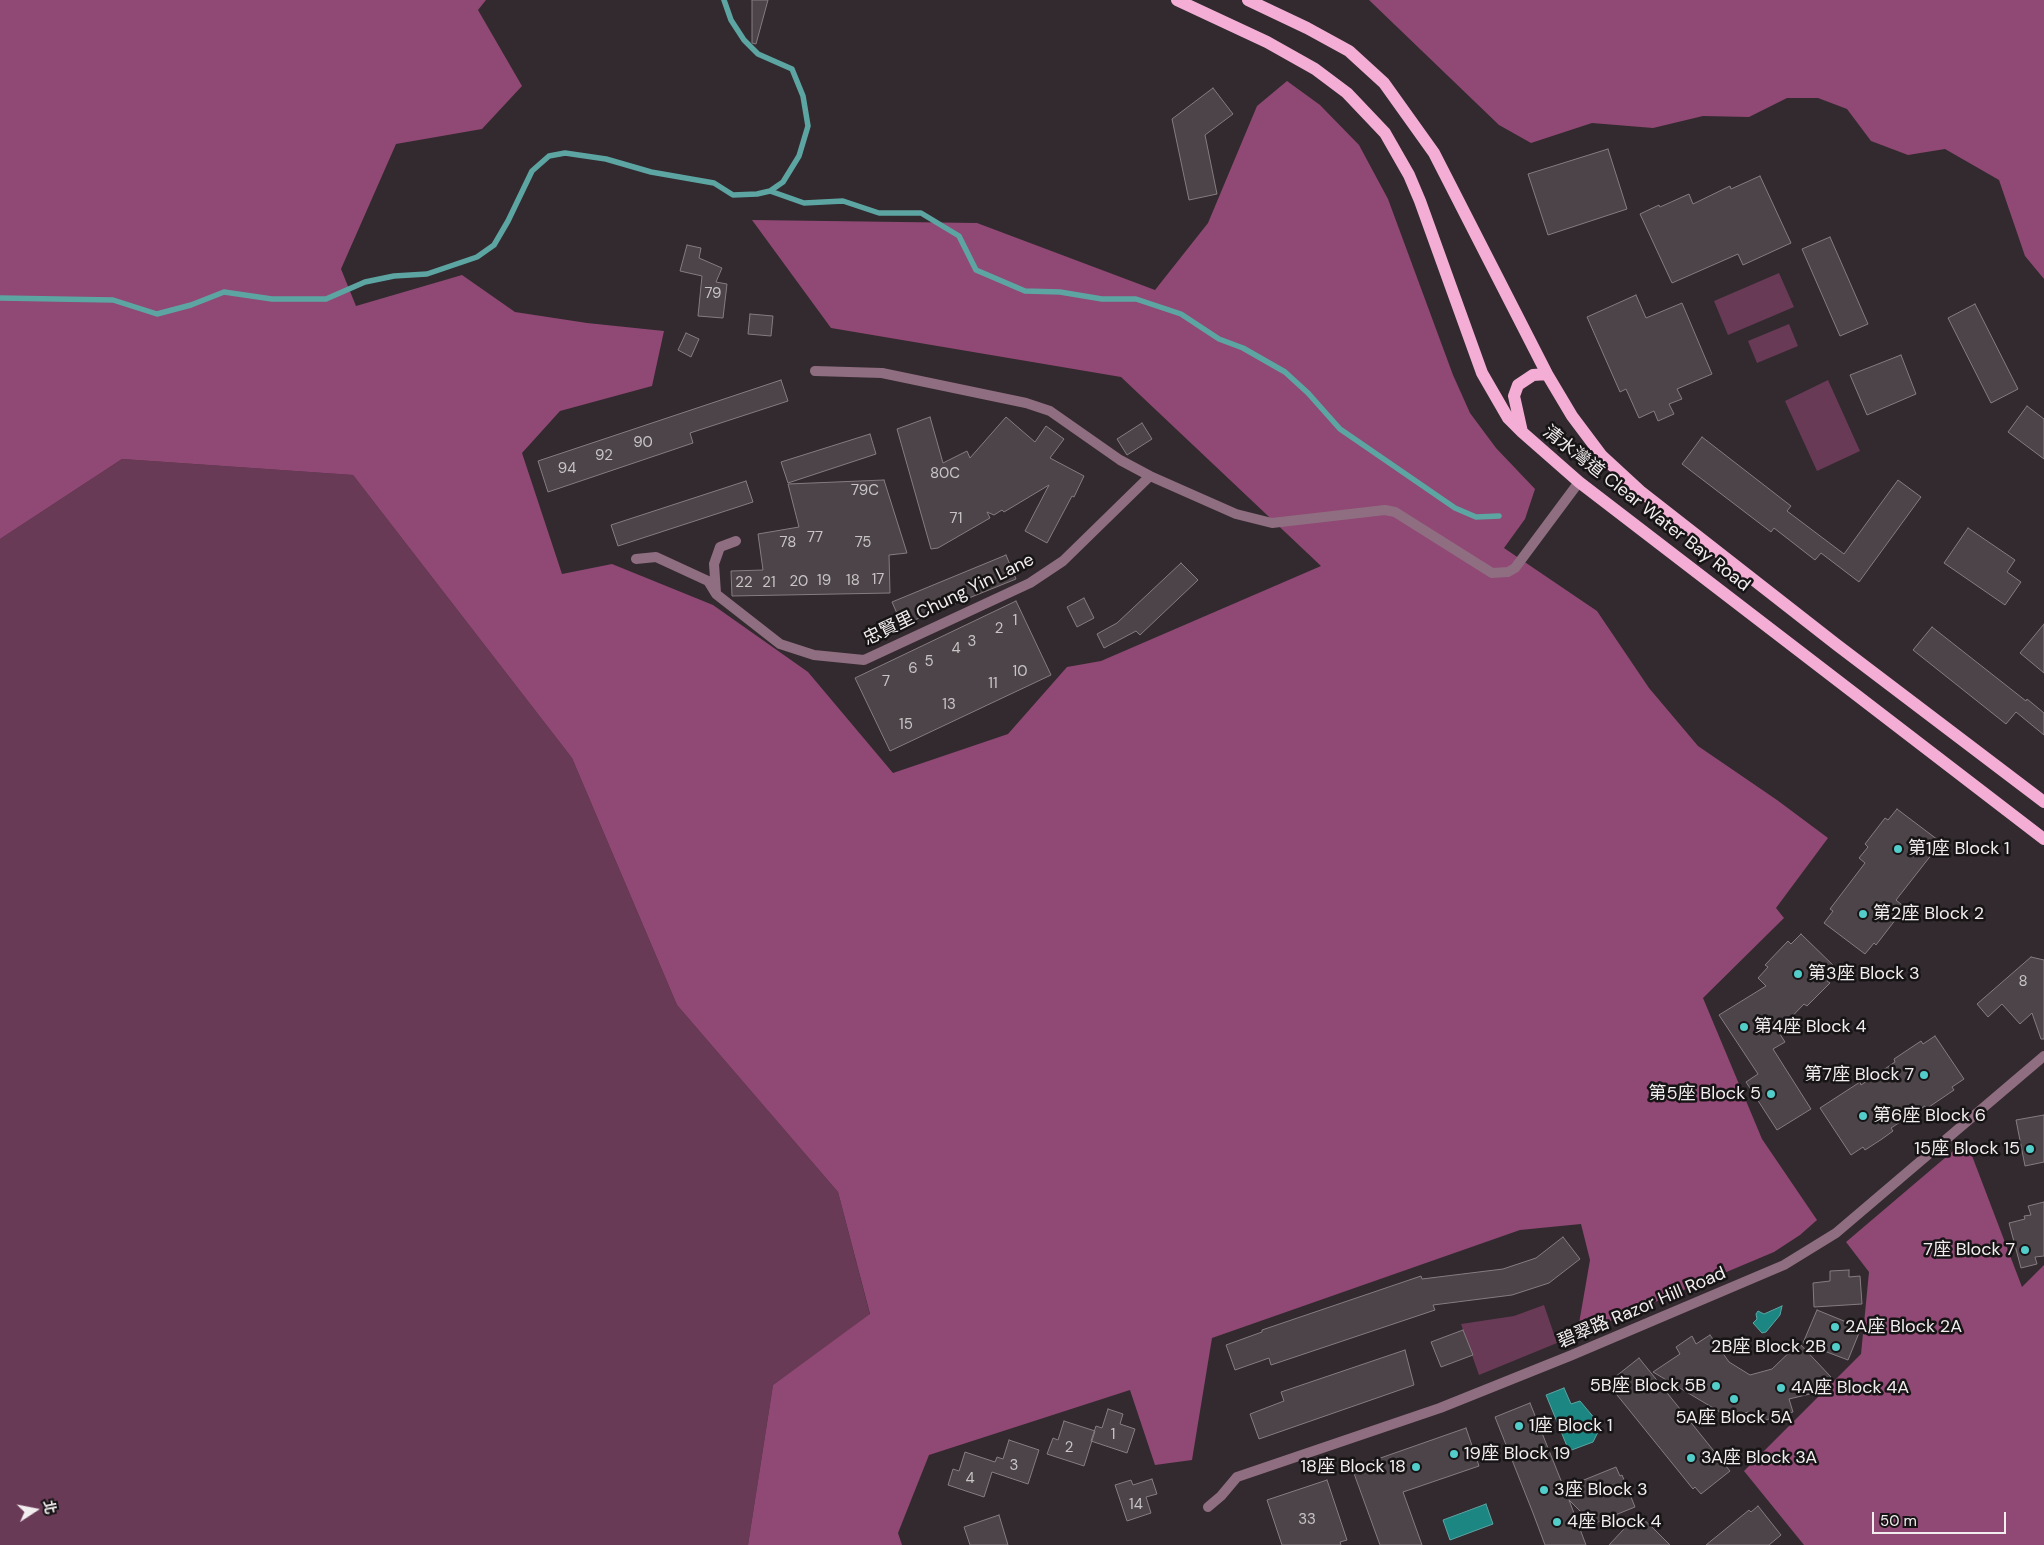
<!DOCTYPE html>
<meta charset="utf-8">
<style>
body{margin:0}
#map{position:relative;width:2044px;height:1545px;overflow:hidden;background:#322a2e;font-family:"DM Sans","Noto Sans TC",sans-serif}
canvas{display:block}
.north{position:absolute;left:10px;top:1485px;width:50px;height:50px;-webkit-text-stroke:4px #171416;paint-order:stroke;rotate:79deg;font-size:14px;font-weight:700;line-height:20px;text-align:center;color:#f2edef}
.north::after{content:'';display:block;margin:auto;width:18px;height:22px;background:#f2edef;clip-path:polygon(50% 0,100% 100%,50% 72%,0 100%)}
.scale{position:absolute;left:1872px;top:1512px;width:134px;height:22px;box-sizing:border-box;border:2px solid #f2edef;border-top:0;padding-left:6px;font-size:15px;line-height:18px;white-space:nowrap;color:#f2edef;-webkit-text-stroke:4px #171416;paint-order:stroke}
</style>
<div id="map">
<canvas width="2044" height="1545"></canvas>
<div class="north">北</div>
<div class="scale">50 m</div>
</div>
<script>
const c = document.querySelector('canvas').getContext('2d');
c.lineJoin = 'round';
function fill(path, color) {
  c.fillStyle = color;
  c.fill(path, 'evenodd');
}
function poly(rows) {
  const path = new Path2D();
  for (const r of rows) {
    path.moveTo(r[0], r[1]);
    for (let i = 2; i < r.length; i += 2) path.lineTo(r[i], r[i + 1]);
  }
  return path;
}
function stroke(path, color, width, dash) {
  c.strokeStyle = color;
  c.lineWidth = width;
  c.lineCap = dash ? 'butt' : 'round';
  c.setLineDash(dash || []);
  c.stroke(path);
}
function drawText(font, color, halo, rows, align = 'center') {
  c.font = font + ' "DM Sans","Noto Sans TC",sans-serif';
  c.lineWidth = 5;
  c.setLineDash([]);
  c.textBaseline = 'middle';
  c.strokeStyle = halo;
  c.fillStyle = color;
  for (const [text, x, y, turn = 0] of rows) {
    c.save();
    c.translate(x, y);
    c.rotate((+turn || 0) * Math.PI / 180);
    c.textAlign = isNaN(turn) ? turn : align;
    if (halo) c.strokeText(text, 0, 0);
    c.fillText(text, 0, 0);
    c.restore();
  }
}
const green = poly([
 [1779,273,1794,307,1728,335,1714,301],
 [1789,324,1798,346,1757,363,1748,341],
 [1828,380,1860,451,1817,471,1785,401],
 [122,459,353,475,572,758,677,1005,838,1192,870,1315,773,1385,748,1545,0,1545,0,539],
 [1544,1305,1557,1343,1479,1375,1461,1324,1514,1316]
]);
const forest = poly([
 [0,0,486,0,478,10,522,86,482,129,396,144,341,269,356,306,462,275,515,312,587,323,664,331,652,386,560,411,522,453,562,574,612,564,713,605,808,672,893,773,1008,734,1067,667,1101,661,1321,566,1121,377,831,328,752,220,977,223,1155,290,1208,223,1257,106,1287,81,1320,105,1359,145,1388,199,1453,375,1470,413,1496,448,1535,489,1525,519,1504,548,1597,611,1649,688,1698,746,1777,800,1828,838,1776,908,1784,918,1703,998,1762,1139,1817,1220,1800,1235,1774,1252,1577,1335,1590,1260,1581,1224,1520,1230,1212,1338,1192,1460,1155,1465,1130,1390,929,1455,898,1533,902,1545,748,1545,773,1385,870,1314,838,1192,677,1005,572,758,353,475,122,459,0,539],
 [1369,0,2044,0,2044,279,2025,256,1999,180,1945,149,1908,155,1871,141,1847,109,1818,98,1787,98,1749,117,1703,116,1653,128,1592,123,1531,143,1499,125],
 [1966,1140,2022,1287,2044,1265,2044,1545,1804,1545,1744,1471,1861,1354,1869,1272,1846,1242]
]);
const water = poly([
 [1782,1306,1780,1315,1766,1332,1762,1333,1753,1323,1757,1319,1756,1314,1758,1311,1764,1314,1782,1306],
 [1564,1388,1571,1404,1580,1401,1601,1426,1593,1442,1569,1451,1546,1395,1564,1388],
 [1486,1504,1493,1524,1450,1540,1443,1520,1486,1504]
]);
const stream = poly([
 [770,191,804,203,843,201,879,213,921,213,959,236,976,270,1025,291,1060,292,1102,299,1136,299,1181,314,1219,339,1243,348,1285,372,1308,393,1340,429,1455,508,1476,517,1499,516],
 [0,298,113,300,157,314,191,305,224,292,272,299,326,299,365,282,394,276,427,274,477,257,494,245,508,221,532,171,549,156,565,153,606,159,651,172,714,183,733,195,757,194,770,191,783,182,799,156,808,126,803,96,792,69,758,54,744,40,731,20,724,0]
]);
const building = poly([
 [752,0,768,0,756,44,752,43,752,0],
 [1213,88,1233,114,1205,135,1217,194,1189,200,1172,119,1213,88],
 [1608,149,1627,209,1548,235,1528,174,1608,149],
 [1760,176,1791,243,1743,265,1738,254,1672,283,1640,214,1659,205,1660,207,1689,194,1693,204,1730,186,1731,189,1760,176],
 [1830,237,1868,324,1840,336,1802,249,1830,237],
 [687,245,701,248,699,258,722,268,716,282,727,284,723,318,698,316,702,276,680,271,687,245],
 [1636,295,1646,318,1682,303,1712,374,1677,389,1682,399,1669,404,1674,414,1658,421,1654,411,1639,418,1626,389,1620,392,1587,317,1636,295],
 [1975,304,2018,389,1991,403,1948,318,1975,304],
 [750,314,773,316,771,336,748,334,750,314],
 [686,333,699,339,691,357,678,350,686,333],
 [1901,355,1916,394,1867,415,1850,375,1901,355],
 [781,380,788,401,690,433,693,443,548,492,538,461,781,380],
 [2027,406,2044,419,2044,459,2008,432,2027,406],
 [930,417,943,463,967,451,970,458,1006,417,1035,442,1046,426,1064,439,1050,458,1084,476,1074,497,1072,496,1047,543,1025,531,1049,485,1004,512,1002,510,994,515,987,512,990,518,938,548,931,549,897,429,930,417],
 [1142,423,1152,439,1127,455,1117,439,1142,423],
 [870,434,876,454,788,483,781,462,870,434],
 [1702,437,1791,506,1787,511,1844,554,1898,480,1921,497,1859,582,1821,553,1815,560,1774,528,1771,532,1682,464,1702,437],
 [884,480,907,553,889,555,890,593,732,596,731,571,763,570,758,534,799,527,788,484,884,480],
 [746,481,753,502,618,546,611,525,746,481],
 [1968,528,2015,560,2007,572,2021,582,2005,605,1944,563,1968,528],
 [1006,555,1016,579,902,625,892,602,1006,555],
 [1181,563,1198,580,1140,635,1136,631,1104,648,1097,634,1117,623,1181,563],
 [1084,598,1094,618,1077,627,1067,607,1084,598],
 [1016,601,1051,675,890,751,855,678,1016,601],
 [2044,624,2044,673,2020,653,2044,624],
 [1932,627,2026,701,2027,699,2044,713,2044,735,2016,712,2006,724,1913,650,1932,627],
 [1897,809,1938,840,1929,852,1932,854,1896,900,1902,905,1894,916,1896,919,1876,945,1874,943,1865,954,1824,923,1833,911,1830,909,1865,863,1859,858,1868,847,1865,844,1885,818,1888,820,1897,809],
 [1801,934,1838,970,1827,981,1830,983,1807,1006,1804,1004,1778,1031,1785,1042,1773,1049,1811,1109,1777,1130,1746,1082,1758,1074,1719,1015,1766,986,1758,978,1768,967,1765,965,1788,941,1791,944,1801,934],
 [2031,957,2044,960,2044,1039,2041,1039,2032,1013,2020,1024,2002,1004,1988,1017,1977,1004,2031,957],
 [1935,1036,1964,1079,1952,1087,1954,1090,1926,1109,1925,1106,1891,1128,1893,1131,1882,1139,1865,1150,1863,1147,1851,1155,1820,1108,1860,1082,1861,1085,1895,1062,1894,1059,1921,1041,1923,1044,1935,1036],
 [2044,1115,2044,1162,2025,1166,2016,1120,2044,1115],
 [2044,1202,2044,1256,2035,1257,2037,1264,2021,1268,2009,1223,2025,1219,2024,1216,2031,1215,2028,1206,2044,1202],
 [1563,1237,1580,1259,1549,1283,1512,1295,1433,1305,1435,1310,1271,1365,1269,1358,1235,1370,1226,1345,1262,1332,1262,1330,1421,1276,1422,1279,1503,1269,1536,1258,1563,1237],
 [1849,1270,1849,1277,1860,1276,1862,1304,1814,1307,1813,1283,1830,1281,1830,1271,1849,1270],
 [1817,1310,1861,1328,1848,1360,1803,1343,1817,1310],
 [1463,1330,1473,1355,1441,1367,1431,1342,1463,1330],
 [1710,1335,1729,1362,1750,1375,1772,1369,1799,1343,1831,1377,1814,1393,1789,1399,1793,1412,1762,1421,1748,1412,1730,1418,1653,1372,1680,1354,1676,1347,1692,1336,1696,1344,1710,1335],
 [1405,1350,1414,1385,1259,1439,1250,1414,1284,1401,1281,1392,1405,1350],
 [1639,1358,1730,1471,1701,1494,1695,1487,1693,1489,1613,1390,1616,1388,1610,1381,1639,1358],
 [1530,1403,1564,1488,1616,1467,1620,1476,1622,1475,1627,1487,1635,1507,1593,1524,1569,1500,1586,1545,1545,1545,1533,1513,1495,1417,1530,1403],
 [1108,1409,1123,1414,1120,1424,1135,1429,1127,1453,1091,1441,1096,1426,1102,1428,1108,1409],
 [1064,1421,1095,1431,1084,1466,1047,1454,1053,1438,1058,1440,1064,1421],
 [1466,1428,1479,1466,1403,1492,1422,1545,1380,1545,1352,1468,1466,1428],
 [1009,1440,1039,1450,1028,1484,992,1472,984,1497,948,1485,953,1469,959,1471,965,1452,995,1462,997,1457,1003,1459,1009,1440],
 [1152,1479,1157,1494,1146,1497,1151,1513,1127,1521,1115,1485,1131,1480,1133,1485,1152,1479],
 [1327,1480,1347,1540,1340,1542,1341,1545,1282,1545,1267,1500,1327,1480],
 [1758,1506,1781,1535,1769,1545,1706,1545,1749,1510,1751,1512,1758,1506],
 [1638,1514,1654,1529,1670,1545,1609,1545,1638,1514],
 [999,1515,1008,1545,970,1545,964,1527,999,1515]
]);
const minor = poly([
 [815,371,882,373,1026,403,1050,411,1120,460,1150,476,1236,514,1272,523,1385,510,1395,512,1492,573,1508,572,1515,568,1579,482],
 [636,559,656,557,708,581,716,594,780,644,814,655,864,660,1030,583,1063,561,1150,476],
 [716,593,714,564,720,547,736,541],
 [1208,1507,1221,1496,1237,1477,1440,1408,1572,1355,1784,1265,1836,1233,2044,1056]
]);
const primary = poly([
 [1177,0,1267,42,1315,69,1347,93,1385,133,1409,175,1420,201,1482,373,1508,418,1522,432,1579,482,2044,839],
 [1248,0,1307,28,1349,51,1384,83,1434,153,1547,374,1572,416,1602,456,1640,491,1837,645,2044,802],
 [1522,432,1514,396,1518,385,1533,375,1547,374]
]);
const markers = [
 [1898,849,5,"#53cdca"],
 [1863,914,5,"#53cdca"],
 [1798,974,5,"#53cdca"],
 [1744,1027,5,"#53cdca"],
 [1924,1075,5,"#53cdca"],
 [1771,1094,5,"#53cdca"],
 [1863,1116,5,"#53cdca"],
 [2030,1149,5,"#53cdca"],
 [2025,1250,5,"#53cdca"],
 [1835,1327,5,"#53cdca"],
 [1836,1347,5,"#53cdca"],
 [1716,1386,5,"#53cdca"],
 [1781,1388,5,"#53cdca"],
 [1734,1399,5,"#53cdca"],
 [1519,1426,5,"#53cdca"],
 [1454,1454,5,"#53cdca"],
 [1691,1458,5,"#53cdca"],
 [1416,1467,5,"#53cdca"],
 [1544,1490,5,"#53cdca"],
 [1557,1522,5,"#53cdca"]
];
const numberNames = [
 ["79",713,294],
 ["90",643,443],
 ["92",604,456],
 ["94",567,469],
 ["80C",945,474],
 ["79C",865,491],
 ["71",956,519],
 ["77",815,538],
 ["78",788,543],
 ["75",863,543],
 ["17",878,580],
 ["19",824,581],
 ["18",853,581],
 ["20",799,582],
 ["22",744,583],
 ["21",769,583],
 ["1",1015,621],
 ["2",999,629],
 ["3",972,642],
 ["4",956,649],
 ["5",929,662],
 ["6",913,669],
 ["10",1020,672],
 ["7",886,682],
 ["11",993,684],
 ["13",949,705],
 ["15",906,725],
 ["8",2023,982],
 ["1",1113,1435],
 ["2",1069,1448],
 ["3",1014,1466],
 ["4",970,1479],
 ["14",1136,1505],
 ["33",1307,1520]
];
const streetNames = [
 ["清水灣道 Clear Water Bay Road",1646,509,38],
 ["忠賢里 Chung Yin Lane",949,600,-26],
 ["碧翠路 Razor Hill Road",1642,1308,-23]
];
const poiNames = [
 ["第1座 Block 1",1908,849],
 ["第2座 Block 2",1873,914],
 ["第3座 Block 3",1808,974],
 ["第4座 Block 4",1754,1027],
 ["第7座 Block 7",1914,1075,"right"],
 ["第5座 Block 5",1761,1094,"right"],
 ["第6座 Block 6",1873,1116],
 ["15座 Block 15",2020,1149,"right"],
 ["7座 Block 7",2015,1250,"right"],
 ["2A座 Block 2A",1845,1327],
 ["2B座 Block 2B",1826,1347,"right"],
 ["5B座 Block 5B",1706,1386,"right"],
 ["4A座 Block 4A",1791,1388],
 ["5A座 Block 5A",1734,1418,"center"],
 ["1座 Block 1",1529,1426],
 ["19座 Block 19",1464,1454],
 ["3A座 Block 3A",1701,1458],
 ["18座 Block 18",1406,1467,"right"],
 ["3座 Block 3",1554,1490],
 ["4座 Block 4",1567,1522]
];
fill(green, '#693a56');
fill(forest, '#904874');
fill(water, '#1c8683');
stroke(water, '#5ca5a3', 1);
stroke(stream, '#5ca5a3', 5.5);
fill(building, '#4c4448');
stroke(building, '#857c81', 1);
stroke(minor, '#906e81', 10);
stroke(primary, '#f4aed6', 12);
for (const [x, y, r, color] of markers) {
  const dot = new Path2D();
  dot.arc(x, y, r, 0, 2 * Math.PI);
  c.fillStyle = color;
  c.fill(dot);
  stroke(dot, '#171416', 2);
}
drawText('15px', '#c8c3c5', null, numberNames);
drawText('18px', '#f2edef', '#171416', streetNames);
drawText('18px', '#f2edef', '#171416', poiNames, 'left');
</script>
